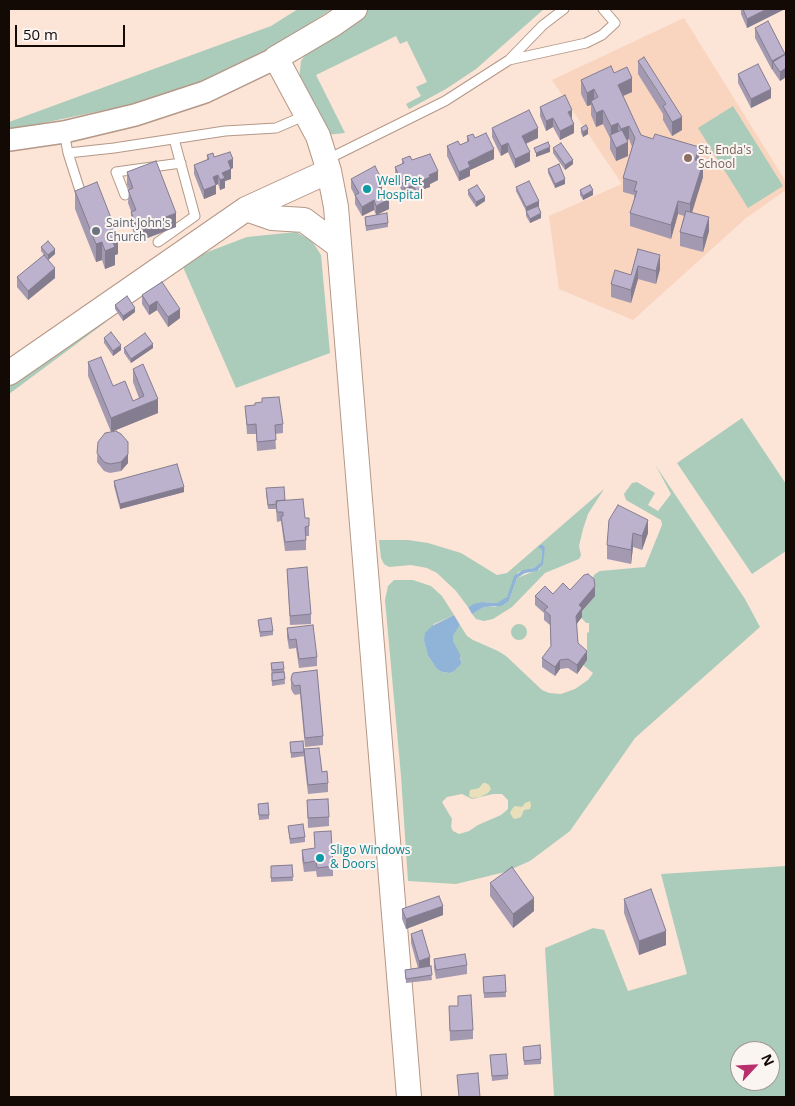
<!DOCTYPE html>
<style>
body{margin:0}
#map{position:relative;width:795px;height:1106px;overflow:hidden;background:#fce4d6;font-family:"Open Sans",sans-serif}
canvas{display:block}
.frame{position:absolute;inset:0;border:10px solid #130905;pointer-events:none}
.north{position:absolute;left:730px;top:1041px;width:50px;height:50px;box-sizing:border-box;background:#fbf5f2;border:1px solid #9e9793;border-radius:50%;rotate:65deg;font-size:14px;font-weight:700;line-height:20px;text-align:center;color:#130905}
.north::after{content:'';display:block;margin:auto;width:18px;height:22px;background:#b82f6c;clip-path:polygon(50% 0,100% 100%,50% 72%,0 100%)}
.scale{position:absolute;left:15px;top:25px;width:110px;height:22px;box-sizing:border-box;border:2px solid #130905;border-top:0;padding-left:6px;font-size:15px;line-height:18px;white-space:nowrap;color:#130905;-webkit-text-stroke:4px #fbf5f2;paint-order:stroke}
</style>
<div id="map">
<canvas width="795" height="1106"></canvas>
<div class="frame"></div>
<div class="north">N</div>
<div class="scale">50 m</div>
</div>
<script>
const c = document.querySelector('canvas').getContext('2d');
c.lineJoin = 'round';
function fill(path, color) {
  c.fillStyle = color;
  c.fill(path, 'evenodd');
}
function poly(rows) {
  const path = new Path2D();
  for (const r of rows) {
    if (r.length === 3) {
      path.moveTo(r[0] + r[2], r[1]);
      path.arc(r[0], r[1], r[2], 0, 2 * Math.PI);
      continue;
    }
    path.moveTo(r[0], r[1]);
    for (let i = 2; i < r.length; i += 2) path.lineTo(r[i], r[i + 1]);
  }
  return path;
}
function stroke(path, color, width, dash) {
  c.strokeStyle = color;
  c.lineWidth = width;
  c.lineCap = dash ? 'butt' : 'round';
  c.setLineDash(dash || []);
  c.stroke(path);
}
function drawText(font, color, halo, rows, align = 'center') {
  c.font = font + ' "Open Sans",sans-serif';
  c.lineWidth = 4;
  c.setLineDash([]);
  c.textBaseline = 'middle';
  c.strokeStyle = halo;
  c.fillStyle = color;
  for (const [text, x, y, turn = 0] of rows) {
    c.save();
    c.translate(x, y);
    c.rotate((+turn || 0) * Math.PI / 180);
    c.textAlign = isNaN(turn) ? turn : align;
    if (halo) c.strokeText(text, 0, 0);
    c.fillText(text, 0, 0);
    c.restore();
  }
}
const built = poly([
 [684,18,786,182,786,190,746,218,633,320,559,289,549,216,622,184,552,80]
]);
const green = poly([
 [298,9,332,9,278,44,207,80,144,102,9,130,9,122,271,26],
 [369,9,544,9,476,69,446,89,409,109,406,104,421,96,416,87,427,82,407,41,400,44,396,36,316,75,345,133,326,135,299,81,301,61,307,52],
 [733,106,783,186,748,208,698,128],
 [296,232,312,241,321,255,330,353,236,388,183,267,184,261,247,237],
 [102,319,106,322,9,394,9,382],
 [742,418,786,484,786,551,752,574,677,463],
 [656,466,745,599,760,627,635,738,570,831,530,861,505,872,456,884,408,881,401,776,385,600,388,586,394,580,413,580,431,586,442,596,454,615,434,624,424,641,428,656,437,669,442,672,449,673,458,667,461,659,453,641,453,636,460,625,467,636,473,640,498,651,506,656,542,690,549,693,561,694,575,689,588,680,593,673,583,665,587,660,587,633,589,632,589,623,586,623,579,615,595,595,594,588,588,584,595,574,600,571,645,567,662,525,661,520,626,500,624,494,632,483,637,482,655,493,648,505,658,511,671,494],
 [462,794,472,799,493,794,502,794,508,800,508,809,501,815,478,825,469,831,459,834,453,831,451,827,452,819,442,802,447,797],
 [604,489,588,514,583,529,579,546,581,555,579,559,545,573,512,607,493,619,484,621,476,619,472,614,484,607,495,607,509,601,517,578,540,569,545,548,540,548,542,550,541,562,534,568,518,572,507,597,504,601,497,603,481,602,468,607,456,591,437,573,427,568,411,565,389,567,384,564,381,558,379,540,408,540,428,543,461,553,497,575,507,573],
 [519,632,8],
 [786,866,786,1097,554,1097,545,948,593,928,604,930,628,991,687,974,661,874],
 [740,1051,770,1051,770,1081,740,1081]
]);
const sand = poly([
 [483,783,486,783,489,785,491,789,488,793,480,797,472,798,469,796,470,790,479,788],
 [530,801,531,806,530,809,524,810,521,817,515,819,513,818,510,813,512,809,515,806,522,807,525,803]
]);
const water = poly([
 [540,545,543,545,545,548,543,564,537,571,525,573,517,578,509,601,501,606,484,607,472,614,468,607,474,604,481,602,497,603,507,597,514,576,523,570,534,568,541,562,542,550,538,547],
 [454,615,460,625,453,636,453,641,460,654,461,664,454,671,449,673,442,672,437,669,428,656,424,641,425,633,432,626]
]);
const service = poly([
 [509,60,586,43,602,35,615,23,603,9],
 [64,132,68,153,82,197],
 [68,153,114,148,225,131,276,128,297,119,304,114],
 [326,160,445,101,509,60,543,25,564,9],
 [125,195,116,172,181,163],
 [158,242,195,216,174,139]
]);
const tertiary = poly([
 [9,140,64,132,135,115,205,92,276,58]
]);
const secondary = poly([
 [355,9,332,25,276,58,318,136,329,171,336,207,409,1097],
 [246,209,272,218,304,220,339,246],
 [9,373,246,209,329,171]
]);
const wall = poly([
 [741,9,785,9,747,28,741,14],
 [755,28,785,55,786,54,786,77,780,81,773,71,773,69,772,70,755,38],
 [638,61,682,130,672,136,663,120,663,114,638,74],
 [614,73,632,92,623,96,641,135,699,161,703,177,692,213,709,231,703,252,680,246,680,232,684,216,678,214,671,239,630,226,630,213,634,201,634,195,623,192,623,178,632,147,629,139,627,140,628,156,616,161,610,149,610,138,603,124,596,127,591,115,591,105,587,106,581,94,581,80],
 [738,74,771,98,751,108,738,83],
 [540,107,572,119,574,133,560,140,553,127,546,131,540,116],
 [492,128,538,138,526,144,530,161,515,168,508,152,501,156,492,137],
 [581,128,588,134,583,137,581,133],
 [467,136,475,138,494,159,470,170,470,176,459,181,447,156,447,146,460,145,467,142],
 [553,148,573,164,565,170,553,153],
 [207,155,233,168,231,169,231,179,225,181,225,188,220,190,218,184,216,185,216,194,204,199,194,174,194,165,207,160],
 [402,159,412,160,438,180,430,184,430,187,424,189,424,197,416,200,413,194,405,198,395,176,395,167,402,164],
 [548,169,565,184,555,188,548,173],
 [127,172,176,227,137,242,131,225,131,211,128,203,129,189,127,185],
 [351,179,382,190,380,191,389,209,377,215,388,223,388,227,366,231,365,217,376,215,374,210,362,216,355,204,355,196,351,188],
 [516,187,539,206,538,206,541,218,530,223,526,216,526,211,516,191],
 [468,190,485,201,476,207,468,195],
 [580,190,593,195,583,200,580,195],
 [75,191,118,254,115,255,115,265,105,269,102,260,96,262,75,209],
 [41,247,55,254,48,260,55,278,28,300,17,287,17,277,44,255,41,251],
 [638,249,660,269,656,284,638,279,631,303,611,297,611,284,631,275],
 [142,295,180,309,180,318,168,327,157,310,149,315,142,304],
 [115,305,135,312,123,321,115,309],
 [104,338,121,350,113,356,104,343],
 [124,348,153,348,131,363,124,353],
 [88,362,113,386,133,401,139,398,133,382,133,369,158,413,111,432,88,376],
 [245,406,283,424,283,433,275,434,276,449,257,451,256,434,247,434],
 [98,442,128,442,128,463,121,471,110,473,104,471,97,462],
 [114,481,184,492,120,509,114,486],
 [266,493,285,500,305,518,309,526,309,536,306,536,306,550,285,551,281,521,277,522,276,509,268,509],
 [609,520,648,533,642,550,633,547,631,564,607,559,607,545],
 [287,569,311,614,311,624,290,625],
 [570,590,595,596,582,611,582,617,576,624,578,643,587,660,577,674,568,668,560,669,555,676,542,667,542,658,551,647,550,625,544,620,544,613,535,605,535,596,553,594],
 [258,620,273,631,273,635,260,637],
 [287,628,317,657,317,666,299,668,296,648,289,649,287,637],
 [271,663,284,669,285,684,272,686],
 [317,670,323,736,323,745,305,747,300,694,295,695,293,693,291,689,291,680],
 [290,742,304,752,304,756,291,758],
 [304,749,322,772,328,783,328,792,308,794,304,759],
 [307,800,329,817,329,826,308,828],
 [258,804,269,815,269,819,259,820],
 [288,826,305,837,305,842,290,844],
 [314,832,333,866,333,876,317,877,316,871,304,872,302,859,302,850,315,848],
 [292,865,293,881,271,882,271,866],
 [490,883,534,911,513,928,490,896],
 [624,899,666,945,639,955,624,913],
 [402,909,443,915,406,929,402,919],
 [411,934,430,966,432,980,406,983,405,970,418,968,411,943],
 [434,959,467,965,467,974,436,979,434,968],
 [505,975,506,997,484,998,483,977],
 [458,996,473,1030,473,1039,450,1041,449,1006,458,1006],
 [523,1047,541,1059,541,1064,524,1065],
 [490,1055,508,1075,508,1079,492,1081]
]);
const shadedWall = poly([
 [767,9,785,9,747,28,747,19],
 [785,54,785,63,773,62,773,69,772,70,772,61],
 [786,68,786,77,780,81,780,72],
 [632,78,632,92,618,98,618,85],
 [594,89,594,103,591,101,591,105,587,106,587,93],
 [771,89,771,98,751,108,751,99],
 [572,110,572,119,568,112],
 [603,110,603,124,596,127,596,113],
 [682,117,682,130,672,136,672,122],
 [553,118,553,127,546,131,546,121],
 [618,123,618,137,611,137,611,126],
 [574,124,574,133,560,140,560,131],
 [629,126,629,139,621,143,621,129],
 [538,128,538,138,522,145,522,136],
 [588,129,588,134,583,137,583,132],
 [628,142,628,156,616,161,616,148],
 [508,143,508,152,501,156,501,146],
 [550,147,550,152,536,157,536,153],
 [699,147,699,161,695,174,695,160],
 [494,149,494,159,470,170,470,176,459,181,459,172,468,162],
 [530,152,530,161,515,168,515,159],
 [233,159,233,168,228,170,228,161],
 [573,160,573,164,565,170,565,165],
 [703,163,703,177,690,218,690,204],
 [231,169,231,179,225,181,225,188,220,190,220,180,222,173],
 [438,171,438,180,430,184,430,187,424,189,424,197,416,200,416,191,421,181,429,175],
 [218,175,218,184,216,185,216,194,204,199,204,190,213,177],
 [565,179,565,184,555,188,555,184],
 [382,180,382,190,377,193,377,183],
 [413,185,413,194,405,198,405,189],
 [593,190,593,195,583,200,583,196],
 [485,197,485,201,476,207,476,202],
 [389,199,389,209,376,215,376,206],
 [374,200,374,210,362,216,362,207],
 [539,201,539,206,526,212,526,207],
 [678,201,678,214,671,239,671,225],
 [176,213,176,227,137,242,137,228],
 [541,213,541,218,530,223,530,219],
 [709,217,709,231,703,252,703,238],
 [118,236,118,254,115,255,115,265,105,269,105,251,111,238],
 [102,242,102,260,96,262,96,244],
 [55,249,55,254,48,260,48,255],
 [660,255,660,269,656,284,656,271],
 [638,266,638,279,631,303,631,290],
 [55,268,55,278,28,300,28,291],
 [157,301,157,310,149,315,149,306],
 [135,308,135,312,123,321,123,316],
 [180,309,180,318,168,327,168,317],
 [153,344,153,348,131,363,131,359],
 [121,345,121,350,113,356,113,351],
 [158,399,158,413,111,432,111,418],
 [128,454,128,463,121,471,121,462],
 [184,487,184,492,120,509,120,504],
 [648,520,648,533,642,550,642,536],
 [633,533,633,547,631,564,631,550],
 [595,586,595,596,582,611,582,617,576,625,576,616,579,605],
 [587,651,587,660,577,674,577,665],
 [560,660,560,669,555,676,555,667],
 [534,898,534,911,513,928,513,914],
 [443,906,443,915,406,929,406,919],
 [666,931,666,945,639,955,639,941],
 [430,957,430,967,419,970,419,961]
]);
const building = poly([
 [743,9,767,9,747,19,743,9],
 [768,21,785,54,772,61,755,28,768,21],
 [786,54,786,68,780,72,773,62,786,54],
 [644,57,682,117,672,122,663,106,666,104,638,61,644,57],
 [758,64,771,89,751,99,738,74,758,64],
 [611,66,614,73,627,67,632,78,618,85,641,135,653,139,655,134,699,147,695,160,703,163,690,204,678,201,671,225,630,213,637,191,634,191,637,182,623,178,635,138,629,126,621,129,618,123,611,126,603,110,596,113,591,101,598,97,594,89,587,93,581,80,611,66],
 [565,95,572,110,568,112,574,124,560,131,553,118,546,121,540,107,565,95],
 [529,110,538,128,522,136,530,152,515,159,508,143,501,146,492,128,529,110],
 [586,125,588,129,583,132,581,128,586,125],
 [622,130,628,142,616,148,610,135,622,130],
 [486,133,494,149,468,162,470,167,459,172,447,146,458,141,460,145,469,141,467,136,473,134,475,138,486,133],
 [548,142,550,147,536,153,534,148,548,142],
 [561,143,573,160,565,165,553,148,561,143],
 [230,152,233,159,228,161,231,169,222,173,225,178,220,180,218,175,213,177,216,185,204,190,194,165,209,159,207,155,213,153,214,157,230,152],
 [430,154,438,171,429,175,430,177,421,181,424,188,416,191,413,185,405,189,395,167,404,163,402,159,410,156,412,160,430,154],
 [156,161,176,213,137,228,131,212,136,210,128,190,133,188,127,172,156,161],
 [559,164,565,179,555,184,548,169,559,164],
 [375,166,382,180,377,183,382,194,385,192,389,199,376,206,374,200,362,207,355,195,359,193,351,179,375,166],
 [529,181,539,201,526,207,516,187,529,181],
 [97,182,118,236,111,238,115,247,105,251,102,242,96,244,75,191,97,182],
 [477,185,485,197,476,202,468,190,477,185],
 [590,185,593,190,583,196,580,190,590,185],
 [538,206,541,213,530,219,526,211,538,206],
 [686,211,709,217,703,238,680,232,686,211],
 [387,213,388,223,366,226,365,217,387,213],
 [48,241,55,249,48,255,41,247,48,241],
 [638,249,660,255,656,271,638,266,631,290,611,284,615,270,631,275,638,249],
 [44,255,55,268,28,291,17,277,44,255],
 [162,282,180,309,168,317,157,301,149,306,142,295,162,282],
 [127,296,135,308,123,316,115,305,127,296],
 [111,332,121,345,113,351,104,338,111,332],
 [145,333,153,344,131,359,124,348,145,333],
 [101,357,113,386,125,381,133,401,144,396,133,369,143,364,158,399,111,418,88,362,101,357],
 [279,397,283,424,275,425,276,440,257,442,256,424,247,425,245,406,255,405,255,403,262,402,262,398,279,397],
 [116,431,121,434,128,442,128,454,121,462,110,464,104,462,97,453,98,442,105,433,116,431],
 [177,464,184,487,120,504,114,481,177,464],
 [284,487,285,500,276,501,277,504,268,505,266,488,284,487],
 [303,499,305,518,309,518,309,526,305,527,306,540,285,542,281,516,283,516,283,512,277,512,276,501,303,499],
 [618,505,648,520,642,536,633,533,631,550,607,545,609,520,618,505],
 [307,567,311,614,290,616,287,569,307,567],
 [588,574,594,579,595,586,579,605,582,608,576,616,578,643,587,651,577,665,568,659,560,660,555,667,542,658,551,646,550,615,544,610,548,607,535,596,545,586,553,594,563,583,570,590,584,575,588,574],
 [271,618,273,631,260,632,258,620,271,618],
 [313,625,317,657,299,659,296,639,289,640,287,628,313,625],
 [283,662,284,669,272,670,271,663,283,662],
 [317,670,323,736,305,738,300,685,295,686,293,684,291,680,292,675,293,673,317,670],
 [284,672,285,679,272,681,272,673,284,672],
 [303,741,304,752,291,753,290,742,303,741],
 [319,748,322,772,327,771,328,783,308,785,304,749,319,748],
 [328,799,329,817,308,818,307,800,328,799],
 [268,803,269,815,259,815,258,804,268,803],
 [303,824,305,837,290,839,288,826,303,824],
 [331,831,333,866,317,868,316,861,304,863,302,850,315,848,314,832,331,831],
 [292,865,293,877,271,878,271,866,292,865],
 [512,867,534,898,513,914,490,883,512,867],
 [651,889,666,931,639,941,624,899,651,889],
 [439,896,443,906,406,919,402,909,439,896],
 [422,930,430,957,419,961,411,934,422,930],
 [465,954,467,965,436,970,434,959,465,954],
 [431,966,432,975,406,979,405,970,431,966],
 [505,975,506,992,484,993,483,977,505,975],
 [471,995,473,1030,450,1031,449,1006,458,1006,458,996,471,995],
 [540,1045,541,1059,524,1061,523,1047,540,1045],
 [506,1054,508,1075,492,1076,490,1055,506,1054],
 [478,1073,480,1097,459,1097,457,1075,478,1073]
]);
const markers = [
 [688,158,5,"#8d6e63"],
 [367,189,5,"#0f9aa8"],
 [96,231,5,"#6b7280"],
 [320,858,5,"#0f9aa8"]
];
const educationNames = [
 ["St. Enda's",698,151],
 ["School",698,165]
];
const cultureNames = [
 ["Well Pet",377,182],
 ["Hospital",377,196],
 ["Sligo Windows",330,851],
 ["& Doors",330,865]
];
const worshipNames = [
 ["Saint John's",106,224],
 ["Church",106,238]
];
fill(built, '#f9d4bf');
fill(green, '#abccba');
fill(sand, '#e9e0bb');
fill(water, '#8fb4d8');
stroke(service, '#b49888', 11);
stroke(tertiary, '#b49888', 24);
stroke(secondary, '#b49888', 26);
stroke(service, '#fff', 9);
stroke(tertiary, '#fff', 21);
stroke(secondary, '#fff', 24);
fill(wall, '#a399b1');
fill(shadedWall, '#847d90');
fill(building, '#bdb2ce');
stroke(building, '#847d90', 1);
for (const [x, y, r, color] of markers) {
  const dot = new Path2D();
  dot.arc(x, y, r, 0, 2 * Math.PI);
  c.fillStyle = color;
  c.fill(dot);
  stroke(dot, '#fbf5f2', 2);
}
drawText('12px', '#785e54', '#fbf5f2', educationNames, 'left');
drawText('12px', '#0d838f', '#fbf5f2', cultureNames, 'left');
drawText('12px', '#5b616d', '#fbf5f2', worshipNames, 'left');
</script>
